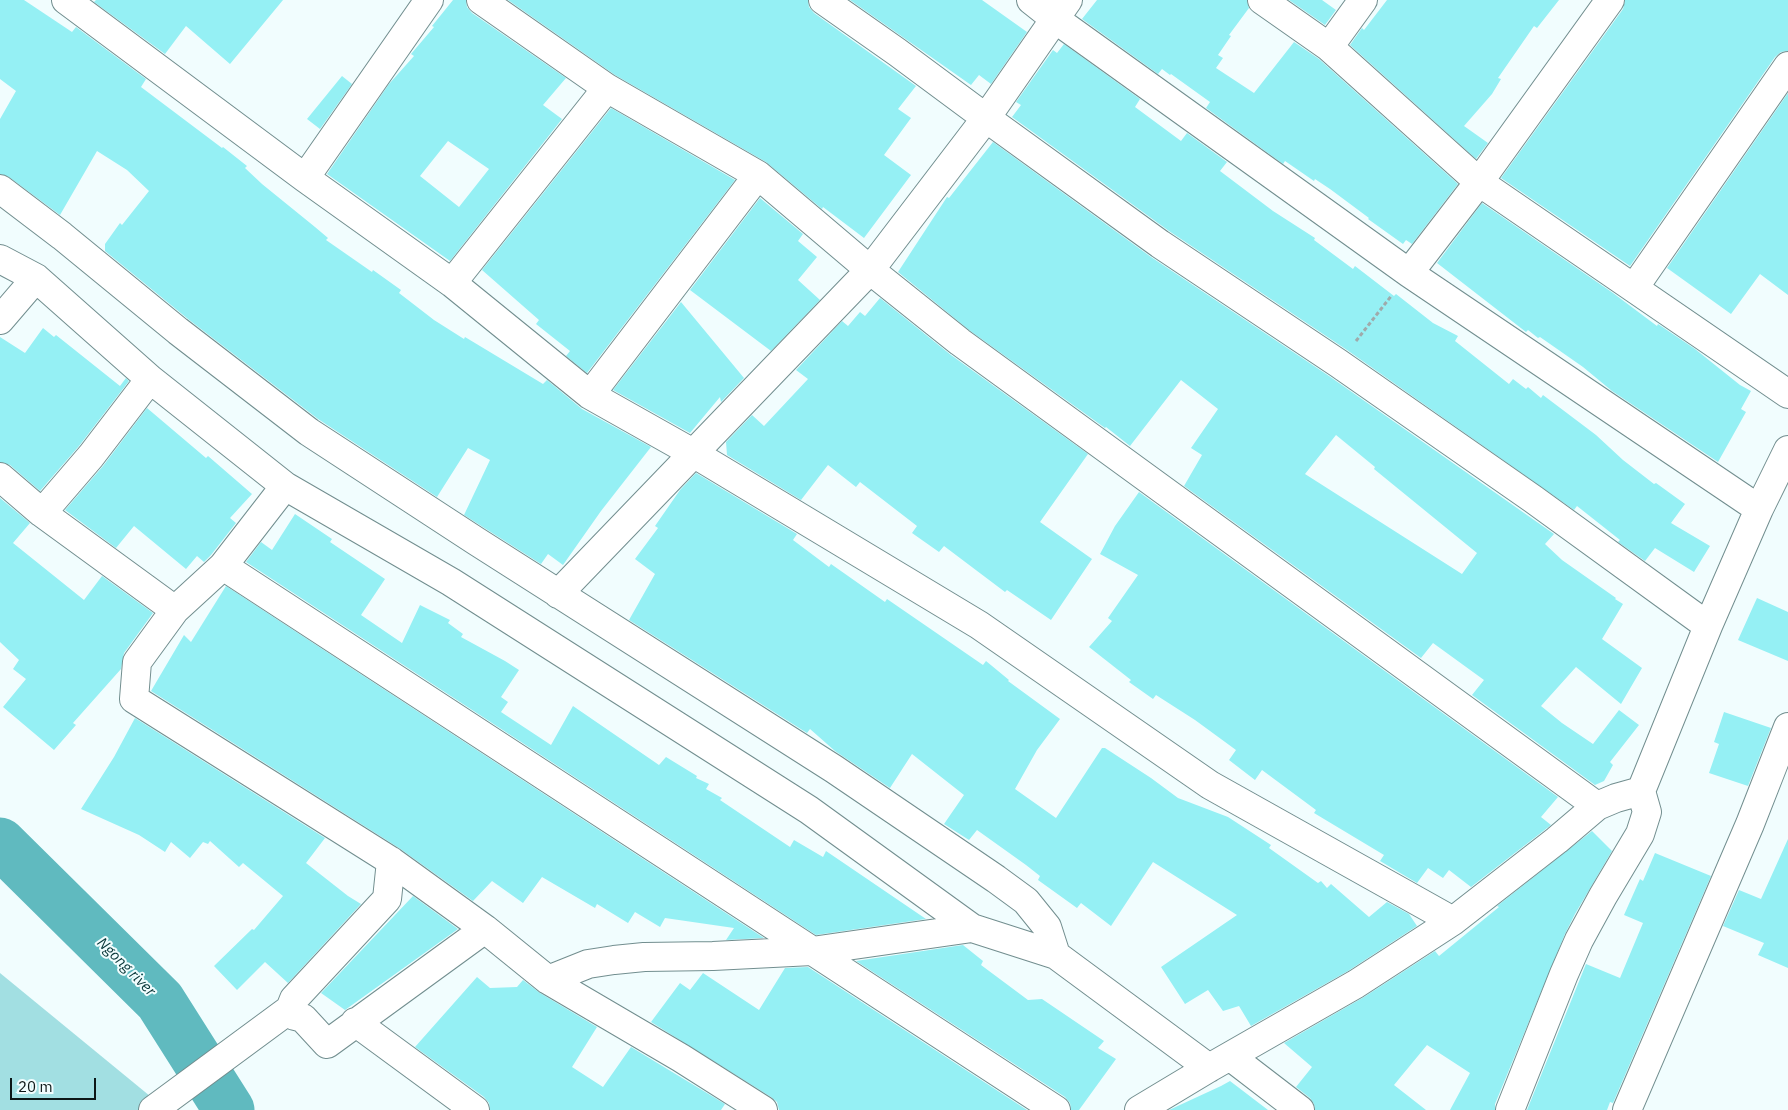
<!DOCTYPE html>
<style>
body{margin:0}
#map{position:relative;width:1788px;height:1110px;overflow:hidden;background:#f1fdfe;font-family:"IBM Plex Sans",sans-serif}
canvas{display:block}
.scale{position:absolute;left:10px;top:1078px;width:86px;height:22px;box-sizing:border-box;border:2px solid #0c1717;border-top:0;padding-left:6px;font-size:15px;line-height:18px;white-space:nowrap;color:#0c1717;-webkit-text-stroke:4px #f1fdfe;paint-order:stroke}
</style>
<div id="map">
<canvas width="1788" height="1110"></canvas>
<div class="scale">20 m</div>
</div>
<script>
const c = document.querySelector('canvas').getContext('2d');
c.lineJoin = 'round';
function fill(path, color) {
  c.fillStyle = color;
  c.fill(path, 'evenodd');
}
function poly(rows) {
  const path = new Path2D();
  for (const r of rows) {
    path.moveTo(r[0], r[1]);
    for (let i = 2; i < r.length; i += 2) path.lineTo(r[i], r[i + 1]);
  }
  return path;
}
function stroke(path, color, width, dash) {
  c.strokeStyle = color;
  c.lineWidth = width;
  c.lineCap = dash ? 'butt' : 'round';
  c.setLineDash(dash || []);
  c.stroke(path);
}
function drawText(font, color, halo, rows, align = 'center') {
  c.font = font + ' "IBM Plex Sans",sans-serif';
  c.lineWidth = 4;
  c.setLineDash([]);
  c.textBaseline = 'middle';
  c.strokeStyle = halo;
  c.fillStyle = color;
  for (const [text, x, y, turn = 0] of rows) {
    c.save();
    c.translate(x, y);
    c.rotate((+turn || 0) * Math.PI / 180);
    c.textAlign = isNaN(turn) ? turn : align;
    if (halo) c.strokeText(text, 0, 0);
    c.fillText(text, 0, 0);
    c.restore();
  }
}
const green = poly([
 [0,973,167,1110,0,1110]
]);
const river = poly([
 [0,843,160,1001,229,1110]
]);
const building = poly([
 [0,0,24,0,72,32,76,27,146,79,141,87,222,148,223,147,247,166,245,168,262,184,315,227,328,238,326,240,372,272,373,270,401,290,399,293,434,320,464,339,465,337,543,384,547,380,582,409,651,447,601,511,563,565,548,554,541,564,464,515,490,460,468,448,437,497,318,419,188,319,105,251,105,244,120,223,122,225,149,191,127,170,97,151,60,215,9,177,0,174,0,119,16,91,0,79],
 [96,0,283,0,230,64,186,26,165,54,94,2],
 [453,0,466,0,467,7,472,13,566,78,543,105,562,119,450,261,327,174,389,84,414,56,411,54,434,27,432,26],
 [448,141,489,169,459,207,420,176],
 [508,0,808,0,809,7,814,13,916,86,898,109,911,118,884,155,911,175,864,238,823,207,822,209,766,162,615,75],
 [850,0,982,0,1027,32,991,84,979,75,971,85],
 [1097,0,1247,0,1249,8,1229,35,1231,36,1218,55,1223,58,1216,68,1254,93,1294,42,1319,59,1458,184,1412,244,1406,240,1403,244,1368,219,1369,218,1330,189,1315,179,1314,181,1285,161,1283,164,1206,108,1210,102,1171,74,1170,75,1162,69,1158,74,1082,19],
 [1289,0,1322,0,1336,10,1325,25],
 [1387,0,1559,0,1537,28,1534,26,1498,78,1501,79,1492,94,1464,126,1488,143,1476,159,1350,45,1362,28,1364,30],
 [1625,0,1788,0,1788,51,1781,52,1775,57,1630,266,1501,178,1623,9],
 [1064,44,1140,99,1135,107,1181,141,1187,133,1227,162,1220,171,1273,211,1315,238,1314,240,1353,269,1355,266,1394,296,1396,294,1433,323,1458,336,1455,341,1509,384,1513,379,1526,389,1528,387,1541,398,1543,395,1596,435,1623,460,1654,484,1656,483,1685,504,1671,523,1710,546,1694,572,1655,548,1645,561,1618,542,1620,540,1577,506,1574,510,1347,350,1169,231,1012,117,1021,105,1016,102,1053,50,1057,53],
 [342,76,352,84,320,129,307,119],
 [1788,93,1788,295,1760,274,1731,314,1667,268],
 [611,108,735,180,587,373,566,356,570,351,536,324,539,320,482,270],
 [993,142,1151,257,1329,376,1554,534,1545,544,1562,560,1616,598,1615,599,1623,604,1602,639,1642,668,1621,704,1576,667,1541,706,1562,723,1593,744,1619,710,1639,725,1610,762,1613,765,1604,781,1595,785,1472,695,1484,680,1433,643,1421,658,1184,486,1202,455,1191,448,1218,409,1181,380,1130,446,1106,427,1105,428,969,330,898,272,947,197,949,198],
 [1336,435,1375,467,1374,469,1477,553,1462,574,1305,474],
 [760,198,803,234,798,241,817,257,798,280,820,300,771,351,690,290],
 [1482,203,1613,293,1657,326,1658,324,1695,349,1740,385,1751,391,1741,409,1746,412,1718,462,1612,391,1583,367,1540,337,1538,338,1528,330,1526,332,1437,263],
 [880,298,951,355,1088,454,1040,522,1092,559,1051,620,1007,590,1005,592,944,546,939,552,912,533,917,526,860,482,856,487,828,465,801,500,727,455,726,442,752,415,764,426,808,379,796,370,842,321,848,326,860,312,865,316],
 [681,302,744,378,721,402,720,397,690,433,613,390],
 [43,328,54,337,56,335,120,386,126,378,129,381,79,446,40,491,10,465,0,462,0,337,25,353],
 [147,408,206,458,208,456,252,494,230,518,236,523,211,555,204,562,197,556,186,569,134,526,116,548,65,510,103,466],
 [696,473,797,534,793,540,829,567,831,564,885,602,887,599,983,665,986,661,1009,680,1008,681,1060,719,1037,750,1015,789,1056,818,1102,748,1105,748,1151,778,1178,798,1228,817,1271,845,1269,848,1318,883,1321,881,1327,888,1331,884,1369,917,1387,902,1409,914,1417,926,1348,971,1251,1026,1239,1006,1223,1011,1208,990,1185,1004,1161,967,1237,915,1153,862,1111,926,1081,903,1077,908,1038,880,1040,876,1026,865,977,830,969,840,944,824,964,795,912,754,890,788,835,751,810,729,807,733,629,620,655,574,635,559,658,528,655,526,680,490],
 [1139,492,1558,797,1541,817,1551,825,1471,887,1449,870,1443,878,1428,868,1417,883,1380,861,1384,855,1314,813,1316,810,1262,770,1255,780,1229,760,1236,750,1195,720,1156,695,1153,699,1129,682,1131,680,1089,647,1112,621,1108,618,1138,575,1100,554,1115,526],
 [0,498,30,523,13,543,84,600,102,576,153,613,124,653,121,669,73,723,76,725,54,750,3,707,26,679,13,669,19,660,0,642],
 [295,514,332,539,330,542,385,579,361,615,402,643,420,605,450,620,448,623,463,634,461,637,505,661,519,670,501,697,508,702,501,712,551,745,573,706,659,765,666,757,697,776,696,778,709,784,706,789,722,798,720,800,790,847,794,840,823,857,826,851,926,919,816,935,246,562,261,542,272,550],
 [226,586,764,938,726,940,734,928,665,918,660,927,635,912,628,923,597,904,595,908,542,877,523,903,492,881,473,901,399,848,151,691,184,635,191,642],
 [1757,598,1788,612,1788,661,1738,640],
 [1724,712,1771,728,1748,786,1709,773,1719,744,1714,742],
 [135,718,325,838,306,863,348,896,361,904,288,983,265,962,237,990,214,966,252,929,254,930,283,896,243,863,239,867,210,841,208,844,203,842,190,858,171,842,165,852,139,835,81,809,114,757],
 [1592,831,1612,851,1575,914,1565,934,1495,1104,1495,1110,1450,1110,1470,1073,1427,1045,1394,1085,1426,1110,1315,1110,1314,1104,1310,1098,1296,1087,1312,1067,1284,1043,1364,997,1435,951,1439,956,1499,907,1497,906],
 [1788,839,1788,968,1758,955,1764,943,1723,926,1739,890,1761,899],
 [1655,853,1711,876,1613,1103,1610,1102,1607,1110,1527,1110,1586,964,1620,978,1643,923,1624,915,1640,879,1643,881],
 [413,896,458,929,345,1010,321,993],
 [963,945,983,961,981,965,1028,1000,1042,999,1104,1041,1098,1048,1116,1059,1079,1110,1071,1110,1070,1103,1065,1097,856,961],
 [808,967,1027,1110,779,1110,777,1102,771,1097,651,1022,680,983,690,990,703,973,759,1010,785,968],
 [477,977,490,988,517,987,523,980,540,993,597,1027,572,1067,603,1087,631,1047,725,1104,721,1110,490,1110,489,1103,484,1097,415,1047],
 [1230,1081,1268,1110,1169,1110,1221,1086]
]);
const path = poly([
 [1356,341,1392,295]
]);
const street = poly([
 [66,0,305,178,452,283,590,395,693,453,979,625,1210,785,1453,921],
 [481,0,607,88,758,175,870,270,960,342,1597,806],
 [823,0,897,52,986,118,1160,244,1338,363,1533,499,1708,626],
 [1031,0,1055,19,1409,273,1759,509],
 [1262,0,1329,47,1479,182,1788,394],
 [1329,47,1363,0],
 [305,178,429,0],
 [0,189,62,236,178,331,309,432,476,541,834,769,996,879,1026,901,1047,927,1056,955],
 [0,259,36,278,150,379,285,486,451,582,809,810,972,928,1056,955,1209,1068],
 [1409,273,1479,182,1610,0],
 [452,283,607,88],
 [1634,288,1788,66],
 [0,320,36,278],
 [590,395,758,175],
 [0,477,42,513,175,610],
 [285,486,223,566,175,610,137,662,134,699,391,861,485,929,548,980,681,1058,763,1110],
 [42,513,91,456,150,379],
 [223,566,1056,1110],
 [558,594,870,270,986,118,1068,0],
 [548,980,588,964,614,960,644,957,713,956,812,951,972,928],
 [290,1009,295,1016,303,1018,327,1044,485,929],
 [355,1022,475,1110],
 [1231,1057,1300,1110],
 [153,1110,290,1009,294,999,387,899,391,861],
 [1139,1110,1209,1068,1356,984,1453,921,1557,840,1597,806,1616,798,1641,791],
 [1510,1110,1564,974,1579,940,1603,896,1640,834,1647,812,1641,791,1708,626,1759,509,1788,450],
 [1627,1110,1750,824,1788,727]
]);
const waterNames = [
 ["Ngong river",126,967,45]
];
fill(green, '#a2dfe2');
stroke(river, '#60babf', 51);
fill(building, '#95f0f4');
stroke(street, '#728e8f', 30);
stroke(path, '#9faaab', 3, [4, 2.5]);
stroke(street, '#fff', 28);
drawText('italic 15px', '#073537', '#f1fdfe', waterNames);
</script>
